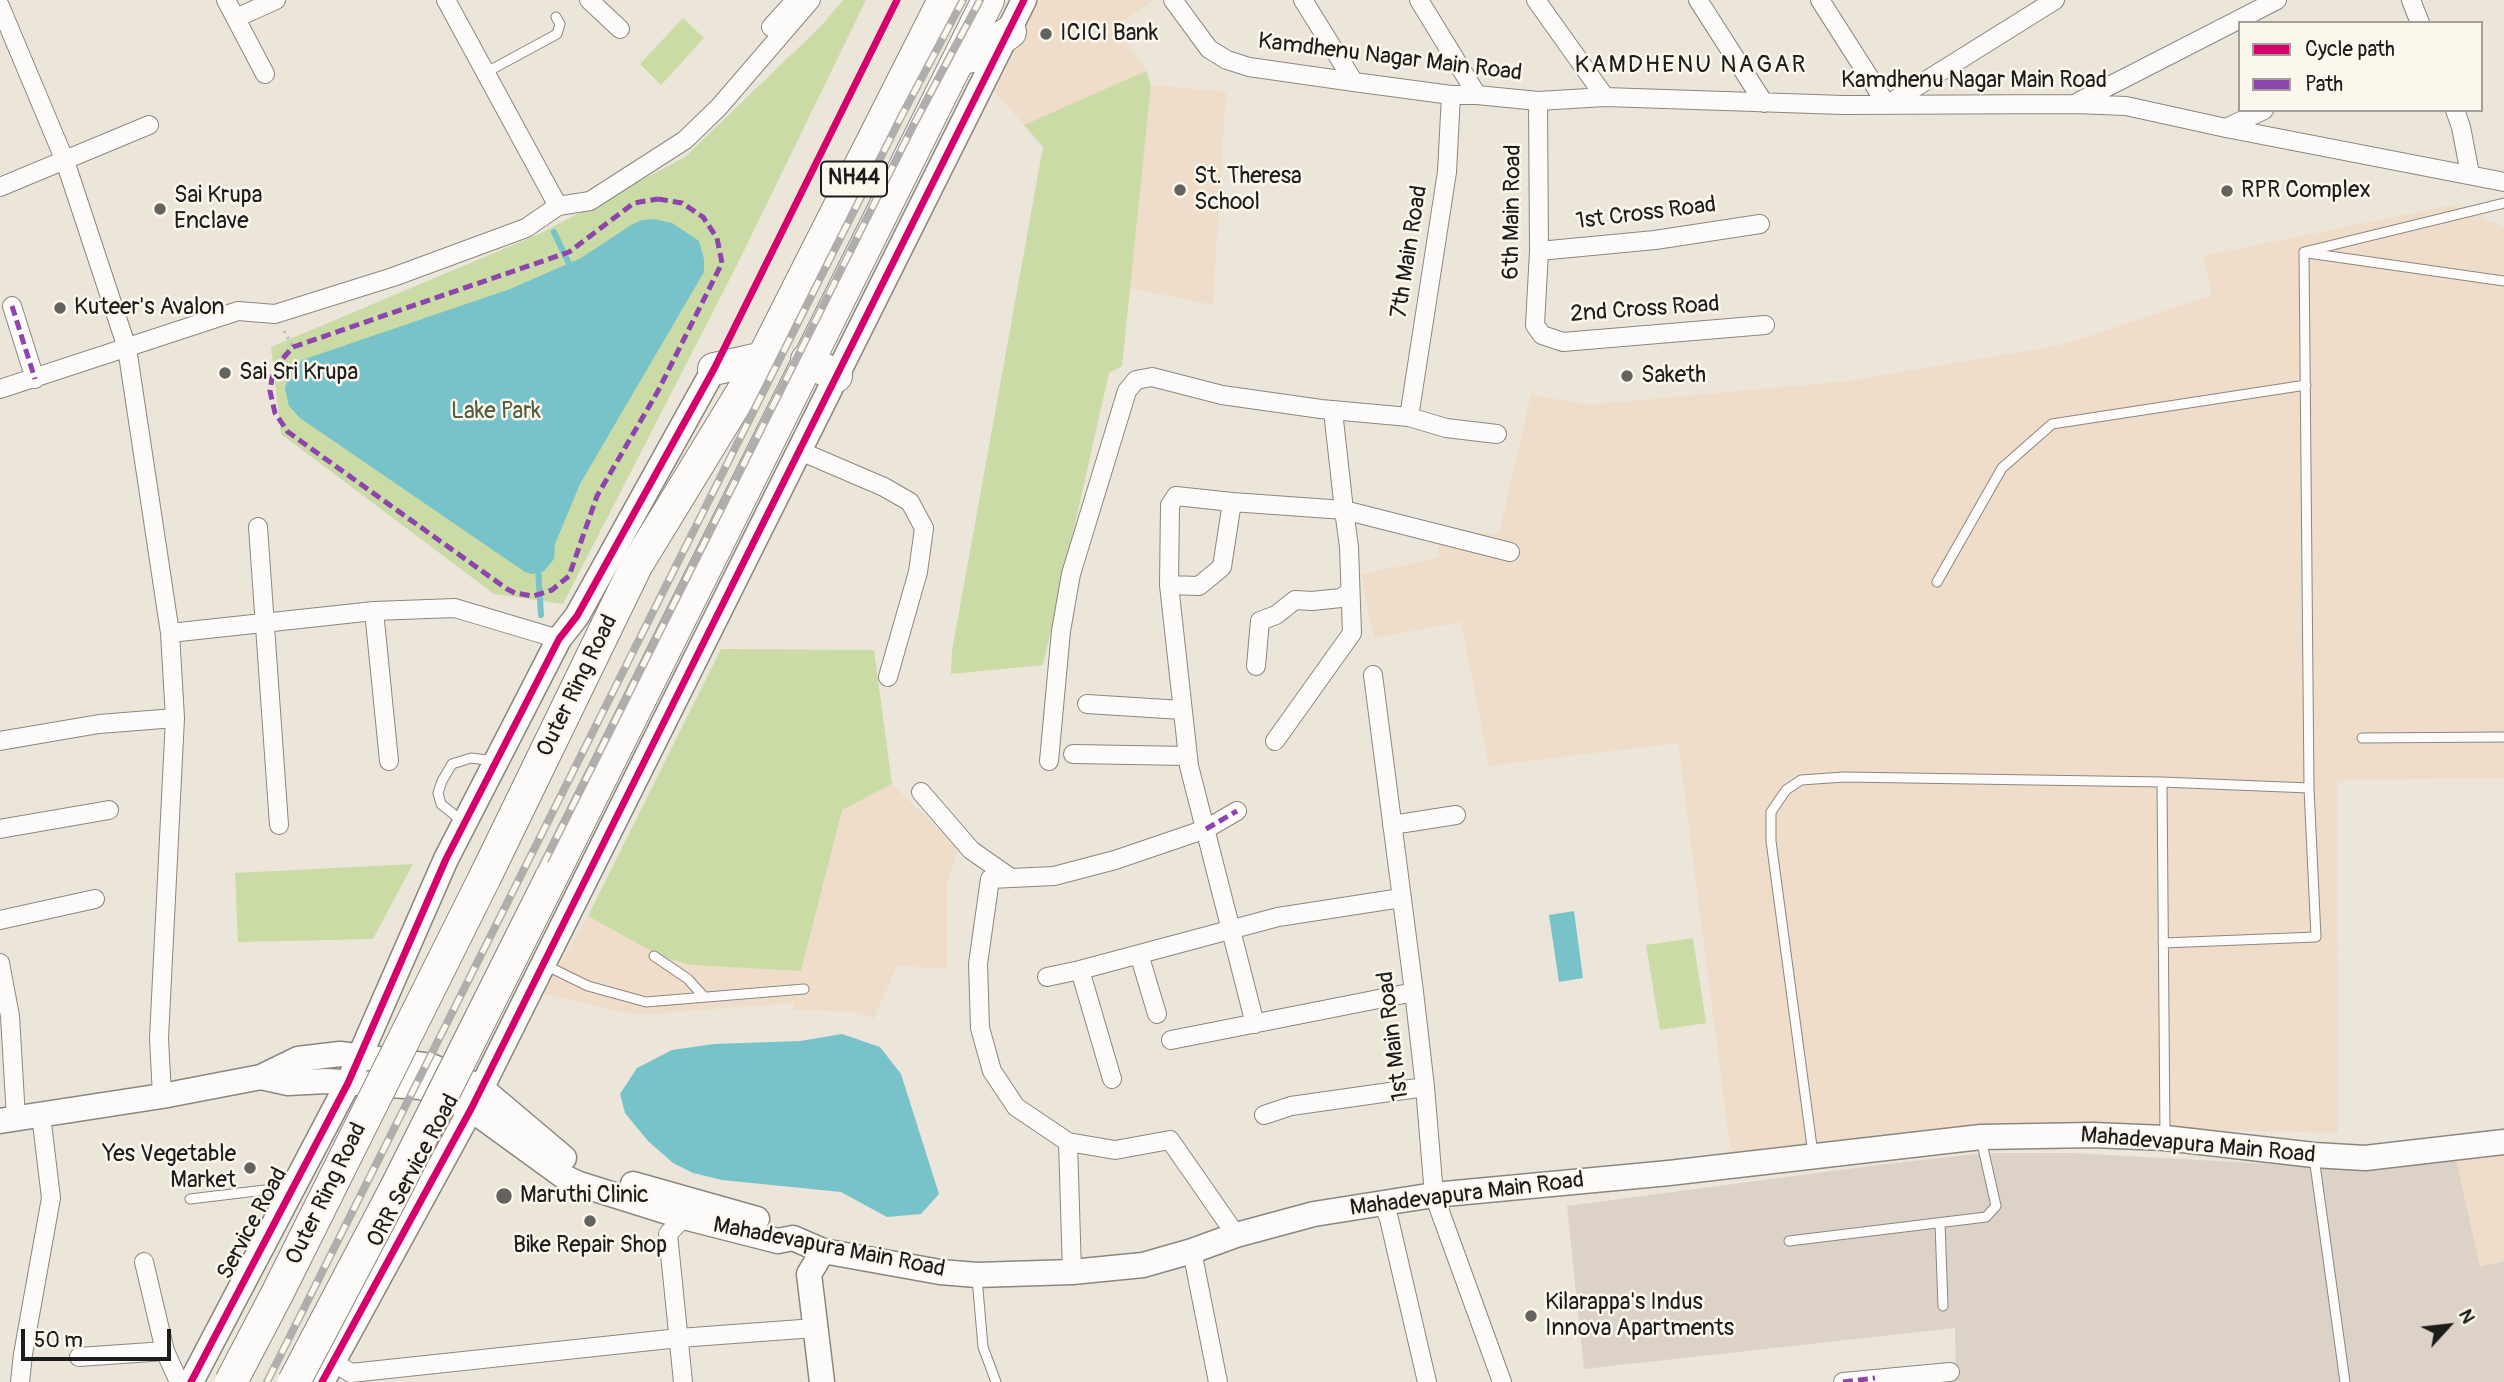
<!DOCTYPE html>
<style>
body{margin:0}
#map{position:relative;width:2504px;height:1382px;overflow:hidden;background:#ece6da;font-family:Pangolin,sans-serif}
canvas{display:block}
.legend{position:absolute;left:2238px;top:21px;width:245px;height:91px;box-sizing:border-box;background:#fbf7ec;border:2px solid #a29f99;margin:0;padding:9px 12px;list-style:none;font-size:21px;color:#1c1c1c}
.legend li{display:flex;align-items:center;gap:14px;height:35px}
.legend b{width:35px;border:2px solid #a29f99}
.north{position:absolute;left:2413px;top:1291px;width:70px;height:70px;-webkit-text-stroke:5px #fbf7ec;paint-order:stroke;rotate:63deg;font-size:19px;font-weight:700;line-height:28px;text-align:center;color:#1c1c1c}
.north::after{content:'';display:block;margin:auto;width:24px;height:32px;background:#1c1c1c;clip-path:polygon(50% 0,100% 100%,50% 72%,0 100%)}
.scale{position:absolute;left:21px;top:1329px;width:150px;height:32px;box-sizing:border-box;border:4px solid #1c1c1c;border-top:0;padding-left:9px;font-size:21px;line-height:24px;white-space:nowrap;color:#1c1c1c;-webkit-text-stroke:5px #fbf7ec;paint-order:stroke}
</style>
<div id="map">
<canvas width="2504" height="1382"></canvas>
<ul class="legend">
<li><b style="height:9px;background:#d6006c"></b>Cycle path</li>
<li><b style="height:9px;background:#8e44ad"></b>Path</li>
</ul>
<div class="north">N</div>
<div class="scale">50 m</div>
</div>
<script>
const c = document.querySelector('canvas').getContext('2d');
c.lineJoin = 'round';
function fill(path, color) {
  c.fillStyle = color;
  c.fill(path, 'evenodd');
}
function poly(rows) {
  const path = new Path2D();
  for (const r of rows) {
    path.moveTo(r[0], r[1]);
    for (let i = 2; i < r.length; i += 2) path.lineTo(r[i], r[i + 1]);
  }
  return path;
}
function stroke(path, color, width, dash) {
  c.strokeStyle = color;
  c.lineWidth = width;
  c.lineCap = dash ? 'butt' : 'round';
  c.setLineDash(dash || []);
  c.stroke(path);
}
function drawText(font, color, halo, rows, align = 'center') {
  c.font = font + ' Pangolin,sans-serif';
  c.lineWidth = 5;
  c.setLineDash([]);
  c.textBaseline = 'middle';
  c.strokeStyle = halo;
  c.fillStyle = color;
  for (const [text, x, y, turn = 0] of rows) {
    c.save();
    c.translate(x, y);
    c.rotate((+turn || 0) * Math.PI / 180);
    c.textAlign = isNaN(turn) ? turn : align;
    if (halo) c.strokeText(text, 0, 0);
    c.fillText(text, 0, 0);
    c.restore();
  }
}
const built = poly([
 [1037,0,1155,0,1116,26,1146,71,1024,125,995,92],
 [1151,85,1226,92,1213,305,1130,288],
 [2452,205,2504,227,2504,778,2337,780,2338,1133,2183,1129,1731,1155,1678,743,1489,766,1461,622,1374,638,1361,575,1439,557,1436,529,1499,534,1531,394,1587,405,1848,381,2061,345,2212,295,2203,256],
 [892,784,959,849,947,882,947,969,897,966,874,1019,857,1012,793,1010,795,1003,637,1015,542,994,588,916,662,957,691,965,801,971,842,810],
 [2504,1152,2504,1261,2480,1268,2456,1159]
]);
const industrial = poly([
 [1984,1153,2073,1153,2306,1166,2421,1164,2456,1159,2480,1267,2504,1261,2504,1382,1956,1382,1955,1328,1584,1369,1567,1206,1870,1166]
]);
const green = poly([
 [843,0,866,0,737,265,563,604,494,594,281,434,271,347,539,234,685,157,821,26],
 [683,18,704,38,661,85,640,64],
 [1146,71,1151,85,1122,366,1109,373,1043,665,951,674,952,651,1043,147,1024,125],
 [721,649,874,650,892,784,842,810,801,971,691,965,662,957,588,916],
 [413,864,373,939,238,942,235,873],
 [1693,938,1706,1023,1660,1030,1646,945]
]);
const water = poly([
 [654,219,672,223,699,241,704,259,704,272,580,484,555,544,554,559,544,571,532,574,525,572,300,418,289,406,285,389,289,373,302,360,510,289,581,258,631,225,642,220],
 [1574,911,1583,978,1559,982,1549,915],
 [842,1034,880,1047,901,1074,939,1194,921,1214,887,1217,841,1192,722,1180,693,1173,673,1163,648,1141,625,1113,620,1094,637,1068,672,1050,714,1044,800,1041]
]);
const stream = poly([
 [554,232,569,264,568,272],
 [538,568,541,615]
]);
const path = poly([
 [284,331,293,347]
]);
const lane = poly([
 [485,73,557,34,560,24,556,17],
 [2308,253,2504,281],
 [1937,582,2002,468,2052,424,2306,385],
 [2362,738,2504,737],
 [2162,782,2165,1137],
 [463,822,441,804,438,793,442,781,452,764,471,758,494,761],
 [2163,943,2316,937,2309,788,2304,252,2504,203],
 [654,956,688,979,704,997],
 [545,965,588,986,646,1002,804,989],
 [1813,1154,1771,841,1771,812,1786,790,1801,780,1844,777,2162,782,2309,788],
 [2314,1157,2345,1382],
 [190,1199,290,1187],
 [1940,1223,1943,1306],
 [1789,1241,1986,1217,1996,1206,1981,1139],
 [977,1278,983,1347,996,1382]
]);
const street = poly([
 [226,0,265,74],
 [446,0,558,206,590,201,685,140,719,107,811,0],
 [589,0,620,29],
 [1173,0,1209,49,1227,60,1249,67,1354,82,1451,95,1477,95,1538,101,1605,97,1843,105,2075,104,2126,106,2226,128,2504,182],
 [1303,0,1354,82],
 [1419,0,1477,95],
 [1536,0,1605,97],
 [1698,0,1764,103],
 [1820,0,1887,105,2055,0],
 [2411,0,2420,23],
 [0,6,65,161,127,348,170,633,175,718,159,1038,162,1096],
 [236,18,276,0],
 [771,27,791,5],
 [1538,101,1539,251,1535,325,1542,335,1563,342,1765,325],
 [2078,102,2277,0],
 [2455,110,2461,127,2470,174],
 [2226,128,2264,110],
 [0,187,149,125],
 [1539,251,1655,240,1760,224],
 [12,306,35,379],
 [0,389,238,311,275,314,393,277,526,228,558,206],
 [1409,417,1447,172,1451,95],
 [800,451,884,487,910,502,924,528,918,572,888,677],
 [258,527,279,825],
 [1169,585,1170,505,1176,496,1232,502],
 [374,611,389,761],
 [170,633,374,611,455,608,559,639],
 [1256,666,1260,621,1276,615,1295,600,1312,601,1341,598,1349,592],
 [1373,675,1414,992,1425,1087,1434,1195,1502,1382],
 [1087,704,1182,710],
 [0,741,99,724,175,718],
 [1275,741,1352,633,1349,547,1344,510,1510,552],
 [1073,754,1188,756],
 [1049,761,1061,631,1071,574,1127,391,1136,380,1152,377,1222,395,1321,409,1409,417,1446,428,1497,434],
 [921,792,971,850,1011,878],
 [1392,825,1456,815],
 [0,829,109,810],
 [0,920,95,899],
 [1139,954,1157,1014],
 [0,963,10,1016,16,1118],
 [1047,977,1080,970],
 [1255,1024,1189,766,1169,585,1199,586,1222,567,1232,502,1344,510,1333,411],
 [1171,1040,1414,992],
 [1112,1079,1080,970,1278,917,1401,898],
 [1264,1115,1291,1106,1425,1087],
 [1068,1142,1072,1272],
 [1383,1203,1389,1219,1427,1382],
 [1236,1235,1170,1140,1115,1150,1068,1142,1016,1107,992,1071,980,1028,978,964,990,879,1054,876,1115,860,1206,829,1237,811],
 [1192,1251,1218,1382],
 [144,1262,165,1351,179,1382],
 [79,1357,165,1351],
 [333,1362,351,1373,679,1338,815,1328],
 [20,1382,23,1354,51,1198,41,1115],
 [683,1382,668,1234,684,1217],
 [1843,1382,1950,1372]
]);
const secondary = poly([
 [261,1077,288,1083,326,1081,421,1087,471,1109,566,1178,579,1184,684,1217,778,1241,793,1238,823,1251,940,1272,977,1275,1072,1272,1143,1265,1192,1251,1236,1235,1314,1214,1434,1195,1669,1173,1981,1137,2093,1135,2165,1138,2314,1155,2365,1158,2504,1142],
 [0,1121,162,1096,261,1077,298,1059,340,1054,431,1066,480,1087,564,1158],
 [633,1184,757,1219],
 [191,1382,348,1083,446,859,559,639,577,616,714,369],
 [322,1382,471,1109,1024,0],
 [822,1382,809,1274,823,1251]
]);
const highway = poly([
 [959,59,977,55,1010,32],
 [807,360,836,376],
 [714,369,763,358],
 [487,873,636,566,763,358,944,0],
 [551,878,988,0]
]);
const rail = poly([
 [267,1382,901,117,963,0],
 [284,1382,914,124,980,0]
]);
const highwayBridge = poly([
 [231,1382,277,1294,487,873],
 [294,1382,396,1188,551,878]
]);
const quiet = poly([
 [658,199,682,203,703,217,717,238,722,263,658,391,597,496,569,576,552,590,533,596,515,593,507,589,288,432,275,413,270,391,272,378,276,366,293,347,569,252,634,203,658,199],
 [12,306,35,379],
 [1206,829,1237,811],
 [1843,1382,1875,1378]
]);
const cycleway = poly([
 [191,1382,348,1083,446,859,559,639,577,616,714,369,897,0],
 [322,1382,471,1109,1024,0]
]);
const markers = [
 [1046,34,7,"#65635e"],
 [1180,190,7,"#65635e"],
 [2227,191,7,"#65635e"],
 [160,209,7,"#65635e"],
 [60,308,7,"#65635e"],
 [225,373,7,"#65635e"],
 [1627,376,7,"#65635e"],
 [250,1168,7,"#65635e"],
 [504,1196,9,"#65635e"],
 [590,1221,7,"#65635e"],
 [1531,1316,7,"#65635e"]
];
const shields = [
 [854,179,66]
];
const shieldNames = [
 ["NH44",854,179]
];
const poiNames = [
 ["ICICI Bank",1060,34],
 ["St. Theresa",1194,177],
 ["School",1194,203],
 ["RPR Complex",2241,191],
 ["Sai Krupa",174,196],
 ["Enclave",174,222],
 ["Kuteer's Avalon",74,308],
 ["Sai Sri Krupa",239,373],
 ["Saketh",1641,376],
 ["Yes Vegetable",236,1155,"right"],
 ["Market",236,1181,"right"],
 ["Maruthi Clinic",520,1196],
 ["Bike Repair Shop",590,1246,"center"],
 ["Kilarappa's Indus",1545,1303],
 ["Innova Apartments",1545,1329]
];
const streetNames = [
 ["Kamdhenu Nagar Main Road",1390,58,7],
 ["Kamdhenu Nagar Main Road",1974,81],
 ["6th Main Road",1513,212,-89],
 ["1st Cross Road",1646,214,-7],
 ["7th Main Road",1410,252,-81],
 ["2nd Cross Road",1645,310,-4],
 ["Outer Ring Road",578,686,-64],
 ["1st Main Road",1394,1036,-97],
 ["Mahadevapura Main Road",2198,1146,5],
 ["ORR Service Road",414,1171,-62],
 ["Outer Ring Road",327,1194,-64],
 ["Mahadevapura Main Road",1467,1195,-7],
 ["Service Road",253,1224,-62],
 ["Mahadevapura Main Road",829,1248,11]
];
const parkNames = [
 ["Lake Park",496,412]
];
const neighbourhoodNames = [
 ["KAMDHENU NAGAR",1691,66]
];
fill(built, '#efddca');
fill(industrial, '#dcd2c8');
fill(green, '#cadba6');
fill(water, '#78c2ca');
stroke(stream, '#78c2ca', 6);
stroke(lane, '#8a8781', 11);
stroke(street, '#8a8781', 20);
stroke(secondary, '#8a8781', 27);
stroke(highway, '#8a8781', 34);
stroke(path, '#b9b8b6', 3.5, [2, 5]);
stroke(lane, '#fcfbf9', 9);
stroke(street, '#fcfbf9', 18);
stroke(secondary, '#fcfbf9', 24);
stroke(highway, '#fcfbf9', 32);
stroke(rail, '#afaeac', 8);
stroke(rail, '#fbf7ec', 5, [16]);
stroke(highwayBridge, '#8a8781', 34, []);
stroke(highwayBridge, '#fcfbf9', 32);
stroke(quiet, '#8e44ad', 5, [10, 5]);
stroke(cycleway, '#d6006c', 7);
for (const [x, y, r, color] of markers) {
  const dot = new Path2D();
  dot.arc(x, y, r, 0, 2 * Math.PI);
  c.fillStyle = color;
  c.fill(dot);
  stroke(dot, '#fbf7ec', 2.5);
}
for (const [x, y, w] of shields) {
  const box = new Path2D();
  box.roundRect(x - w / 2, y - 17.5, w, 35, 5);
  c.fillStyle = '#fbf7ec';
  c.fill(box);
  stroke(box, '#1c1c1c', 2);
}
drawText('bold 21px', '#1c1c1c', null, shieldNames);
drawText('23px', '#1c1c1c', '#fbf7ec', poiNames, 'left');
drawText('23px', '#1c1c1c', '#fbf7ec', streetNames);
drawText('23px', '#4f5c3d', '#fbf7ec', parkNames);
c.letterSpacing = '2px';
drawText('24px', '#1c1c1c', '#fbf7ec', neighbourhoodNames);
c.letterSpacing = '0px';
</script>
